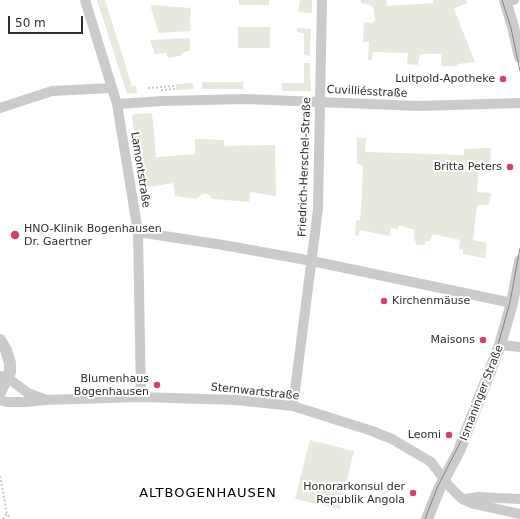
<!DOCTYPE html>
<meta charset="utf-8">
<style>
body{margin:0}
#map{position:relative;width:520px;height:519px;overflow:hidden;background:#fff;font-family:"DejaVu Sans",sans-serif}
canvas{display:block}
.scale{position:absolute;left:8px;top:16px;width:75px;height:18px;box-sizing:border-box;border:2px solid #2e2e2e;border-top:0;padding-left:5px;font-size:12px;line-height:14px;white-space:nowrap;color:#2e2e2e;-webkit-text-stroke:3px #fff;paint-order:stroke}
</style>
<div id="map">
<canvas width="520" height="519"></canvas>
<div class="scale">50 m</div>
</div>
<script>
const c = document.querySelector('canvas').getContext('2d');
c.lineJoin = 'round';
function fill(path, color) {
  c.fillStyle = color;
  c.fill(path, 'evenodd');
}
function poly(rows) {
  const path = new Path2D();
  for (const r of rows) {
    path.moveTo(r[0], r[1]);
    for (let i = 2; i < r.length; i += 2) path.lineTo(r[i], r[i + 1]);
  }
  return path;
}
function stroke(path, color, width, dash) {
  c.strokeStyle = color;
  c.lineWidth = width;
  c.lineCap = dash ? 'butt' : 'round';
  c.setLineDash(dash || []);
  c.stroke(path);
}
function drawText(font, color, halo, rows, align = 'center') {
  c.font = font + ' "DejaVu Sans",sans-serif';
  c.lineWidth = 4;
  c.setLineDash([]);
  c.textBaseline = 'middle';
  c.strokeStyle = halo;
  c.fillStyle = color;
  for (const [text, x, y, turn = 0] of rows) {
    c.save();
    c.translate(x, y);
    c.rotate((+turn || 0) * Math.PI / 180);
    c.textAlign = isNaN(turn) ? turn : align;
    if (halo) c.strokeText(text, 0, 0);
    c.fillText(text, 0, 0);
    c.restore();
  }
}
const green = poly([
 [97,0,105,0,132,86,136,86,137,93,127,94],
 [239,0,269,0,269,5,239,5],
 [300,0,312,0,312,13,298,12],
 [361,0,386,0,387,6,433,3,433,0,466,0,467,3,454,9,475,62,458,64,457,66,441,66,441,54,420,54,418,65,407,64,408,53,373,52,372,60,368,60,369,42,363,42,364,22,372,23,375,21,374,9,371,5,361,3],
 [150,5,191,8,190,31,159,33],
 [238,27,270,27,270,48,238,48],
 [297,28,311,29,310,56,304,55,304,33,297,32],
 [190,38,190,51,183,52,180,56,168,58,166,53,155,54,150,40],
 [304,63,310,63,311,91,282,91,282,83,304,83],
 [202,82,243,82,243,89,202,89],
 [193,83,194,89,176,90,176,84],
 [152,113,156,157,195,154,195,139,224,140,224,146,275,145,276,196,250,192,249,202,213,199,208,194,202,194,197,199,175,196,173,183,142,188,132,117,134,114],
 [357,138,366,138,365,152,464,155,464,149,491,148,490,164,479,165,477,192,491,193,489,205,477,205,473,240,487,243,485,258,463,254,463,250,459,249,460,240,433,234,430,241,427,241,424,245,417,245,414,239,415,230,399,225,398,229,391,228,389,236,360,230,358,236,355,235,356,221,360,220,362,192,363,165,357,164],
 [310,440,354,451,340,509,295,499]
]);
const path = poly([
 [148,88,174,86,174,89,162,90,162,91],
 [0,476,7,513,10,519],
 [3,519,7,513]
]);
const minor = poly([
 [85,0,117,104,138,232,141,397],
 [506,2,514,0],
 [117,104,163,101,245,99,419,106,520,103],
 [0,108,52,91,112,88],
 [138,232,223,245,312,261,512,303],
 [500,345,520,347],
 [0,376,8,378,28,393,44,399],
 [0,400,7,402,27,402,44,400,141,397,236,400,293,406,372,431,392,439,431,462,449,486,462,499,471,503,520,514],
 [293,406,318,209,322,0],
 [464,499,478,497,520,499]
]);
const tertiary = poly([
 [505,0,513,27,520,57],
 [0,340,6,350,10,363,10,372,0,392],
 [427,519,439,489,459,451,500,345,512,303,520,261]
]);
const tram = poly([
 [502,0,511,28,520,71],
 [425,519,437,488,464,435,498,345,510,302,520,248]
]);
const markers = [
 [503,79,4,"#d04466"],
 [510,167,4,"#d04466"],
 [15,235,5,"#d04466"],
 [384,301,4,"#d04466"],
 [483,340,4,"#d04466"],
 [157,385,4,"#d04466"],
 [449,435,4,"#d04466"],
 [413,493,4,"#d04466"]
];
const poiNames = [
 ["Luitpold-Apotheke",495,79],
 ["Britta Peters",502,167],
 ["HNO-Klinik Bogenhausen",24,229,"left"],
 ["Dr. Gaertner",24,242,"left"],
 ["Kirchenmäuse",392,301,"left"],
 ["Maisons",475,340],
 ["Blumenhaus",149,379],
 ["Bogenhausen",149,392],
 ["Leomi",441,435],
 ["Honorarkonsul der",405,487],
 ["Republik Angola",405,500]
];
const streetNames = [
 ["Cuvilliésstraße",367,92,3],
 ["Friedrich-Herschel-Straße",305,167,-88],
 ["Lamontstraße",140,170,81],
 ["Sternwartstraße",255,392,6],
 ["Ismaninger Straße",482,393,-69]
];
const quarterNames = [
 ["ALTBOGENHAUSEN",208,494]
];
fill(green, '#e6e9dd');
stroke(path, '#c8c8c8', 2, [2, 2]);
stroke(minor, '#cbcbcb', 10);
stroke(tertiary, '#cbcbcb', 12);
stroke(tram, '#838383', 1);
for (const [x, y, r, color] of markers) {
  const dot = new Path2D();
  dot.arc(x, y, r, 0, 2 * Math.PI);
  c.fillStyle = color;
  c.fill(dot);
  stroke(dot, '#fff', 1.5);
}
drawText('11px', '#2e2e2e', '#fff', poiNames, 'right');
drawText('11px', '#2e2e2e', '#fff', streetNames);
c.letterSpacing = '1px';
drawText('13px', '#000', '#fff', quarterNames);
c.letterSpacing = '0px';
</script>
